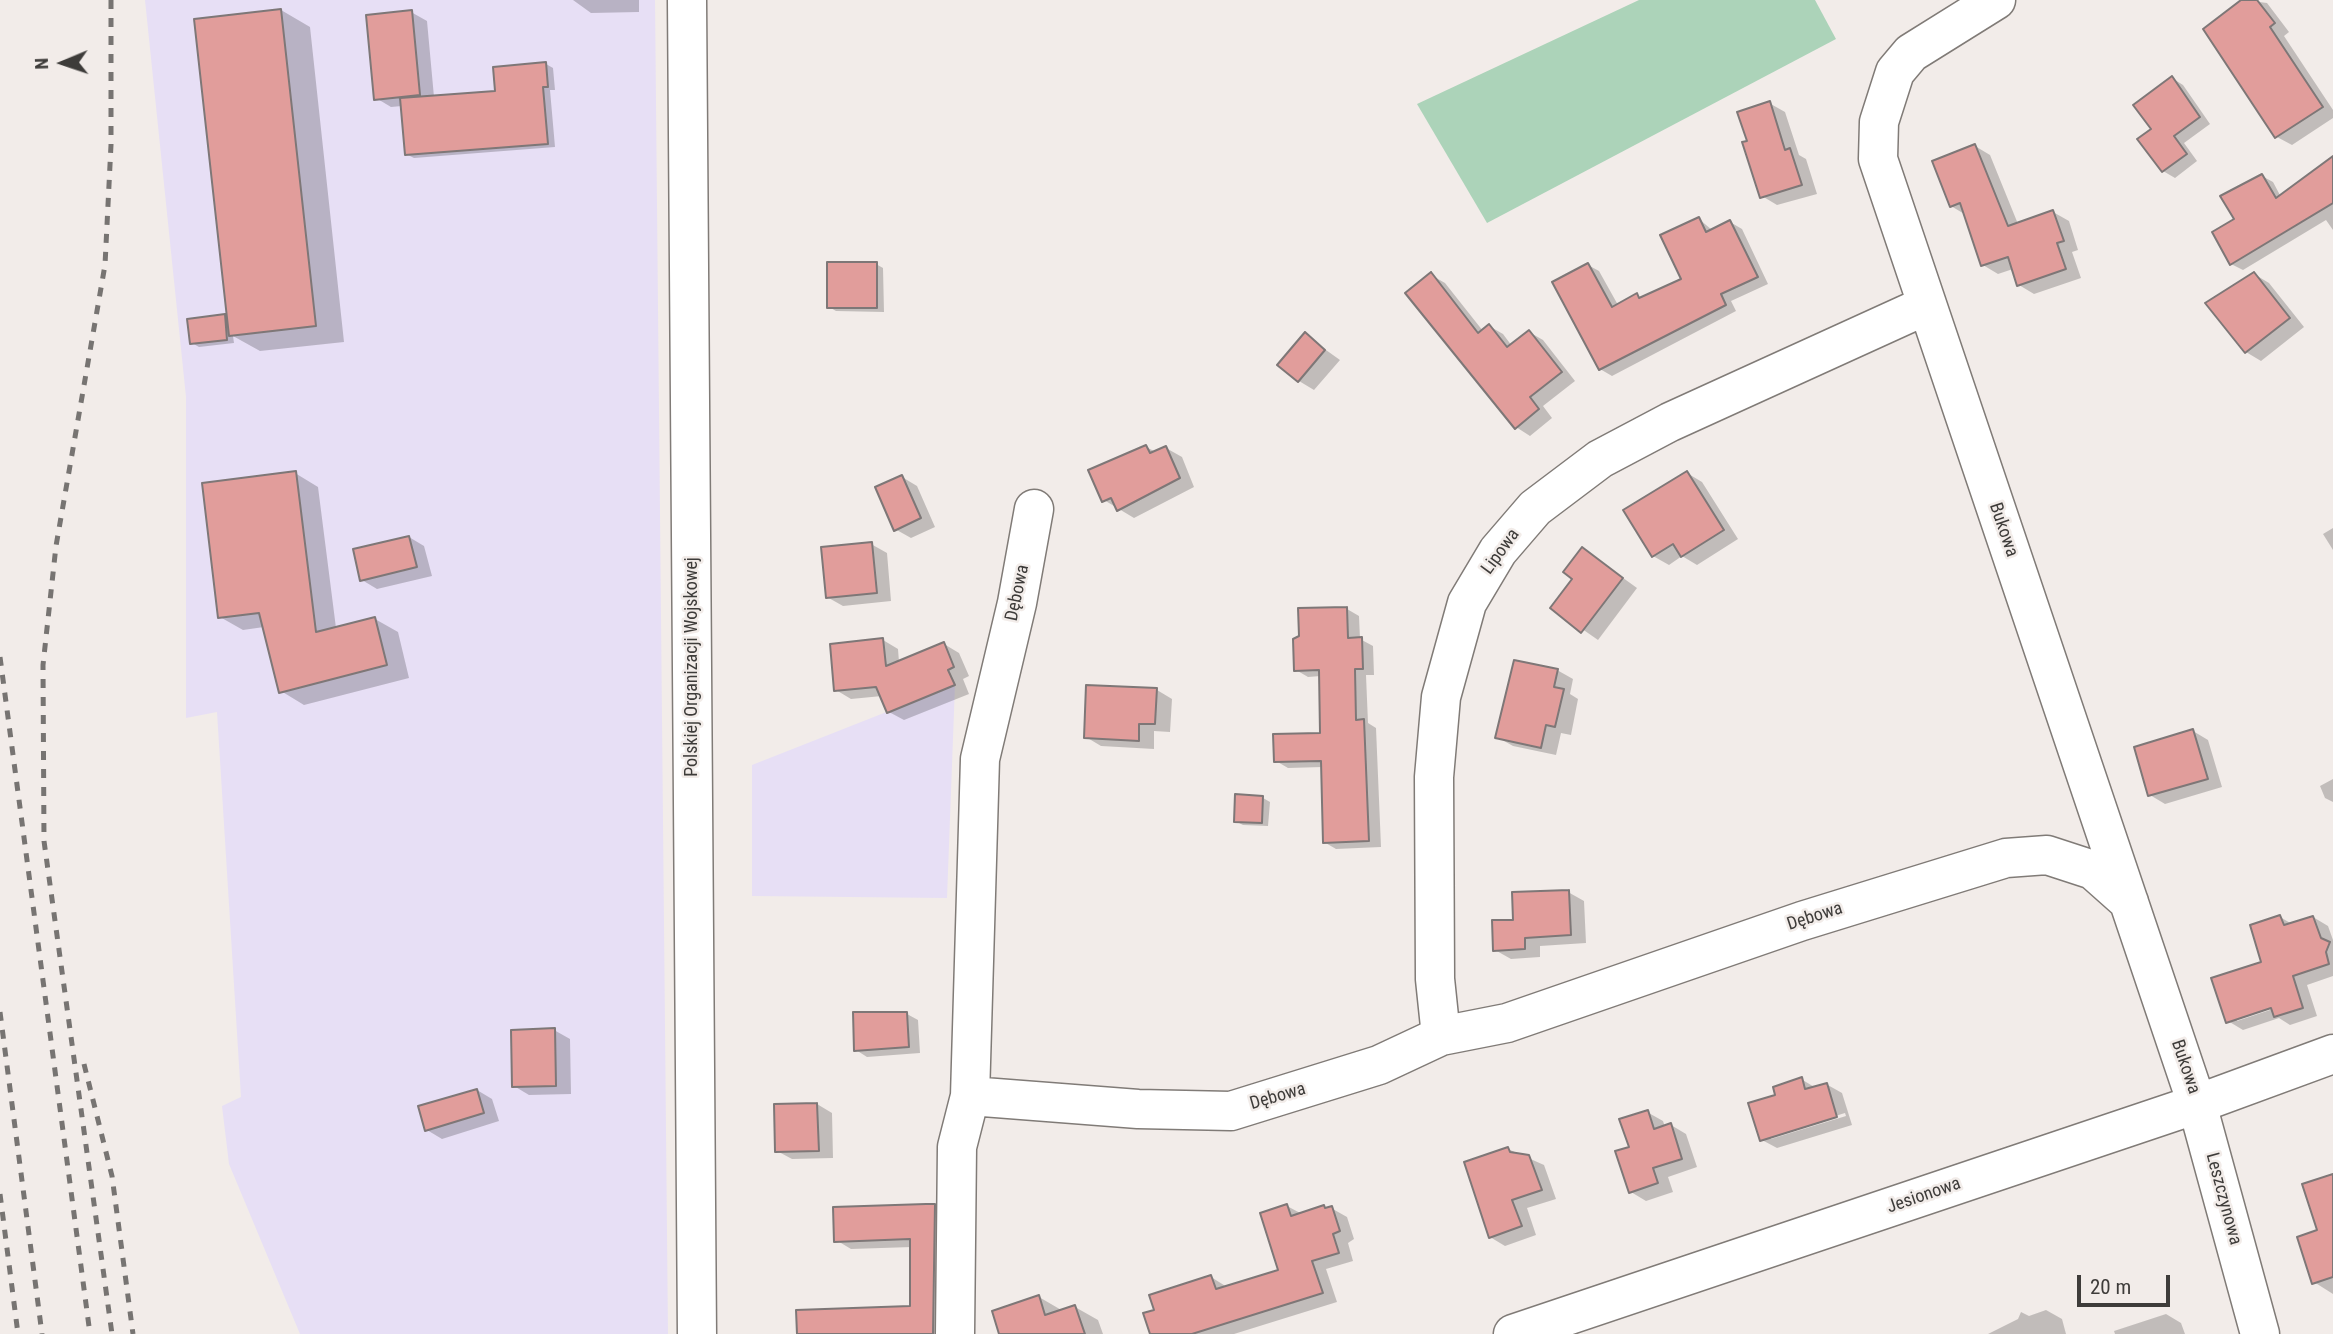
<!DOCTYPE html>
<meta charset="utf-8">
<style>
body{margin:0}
#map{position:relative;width:2333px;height:1334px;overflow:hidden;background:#f2ece9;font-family:"Roboto Condensed",sans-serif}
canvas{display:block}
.north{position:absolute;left:28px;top:28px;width:70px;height:70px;-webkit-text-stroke:5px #f2ece9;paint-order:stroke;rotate:268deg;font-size:19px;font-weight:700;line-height:28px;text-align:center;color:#3e3c3a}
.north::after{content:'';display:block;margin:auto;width:24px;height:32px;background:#3e3c3a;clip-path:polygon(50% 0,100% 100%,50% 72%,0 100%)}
.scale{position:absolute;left:2077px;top:1275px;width:93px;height:32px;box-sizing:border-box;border:4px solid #3e3c3a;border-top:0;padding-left:9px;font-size:21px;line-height:24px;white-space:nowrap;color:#3e3c3a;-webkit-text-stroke:5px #f2ece9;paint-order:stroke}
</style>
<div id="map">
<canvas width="2333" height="1334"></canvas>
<div class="north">N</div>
<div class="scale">20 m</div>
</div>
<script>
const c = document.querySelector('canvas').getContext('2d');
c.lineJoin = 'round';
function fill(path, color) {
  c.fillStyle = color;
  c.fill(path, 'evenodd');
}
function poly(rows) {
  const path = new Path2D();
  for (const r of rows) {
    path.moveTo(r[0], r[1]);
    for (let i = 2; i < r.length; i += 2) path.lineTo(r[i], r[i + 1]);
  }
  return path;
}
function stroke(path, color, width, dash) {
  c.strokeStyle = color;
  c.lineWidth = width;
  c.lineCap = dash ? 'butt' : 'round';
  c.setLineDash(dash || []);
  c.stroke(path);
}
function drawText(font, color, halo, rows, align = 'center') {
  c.font = font + ' "Roboto Condensed",sans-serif';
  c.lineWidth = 5;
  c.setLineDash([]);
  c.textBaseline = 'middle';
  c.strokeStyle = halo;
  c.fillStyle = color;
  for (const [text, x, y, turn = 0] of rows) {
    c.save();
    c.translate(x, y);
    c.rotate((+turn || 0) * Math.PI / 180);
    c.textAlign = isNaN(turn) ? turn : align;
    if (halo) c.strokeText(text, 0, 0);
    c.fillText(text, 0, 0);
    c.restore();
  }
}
const industrial = poly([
 [145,0,655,0,668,1334,300,1334,229,1164,222,1106,241,1097,217,712,186,718,186,397],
 [955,685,947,898,752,896,752,765]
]);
const green = poly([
 [1639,0,1815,0,1836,39,1487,223,1417,104]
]);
const shadow = poly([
 [573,0,639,0,639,12,591,13],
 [2244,0,2267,3,2289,32,2284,36,2333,110,2333,118,2292,145,2277,137],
 [281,10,310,27,344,342,260,351,233,336,234,343,199,347,192,343,224,316,229,319],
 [411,12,427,21,434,97,497,93,546,64,553,68,555,90,550,90,555,147,414,158,406,154,402,106,391,107,376,98],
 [2172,78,2183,85,2210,124,2184,143,2197,161,2175,178,2163,171,2153,129],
 [1769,103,1785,112,1799,155,1806,159,1817,194,1777,205,1762,196,1749,142],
 [1975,146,1990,155,2018,224,2053,212,2069,221,2078,250,2072,252,2081,278,2034,294,2019,285,2013,269,1998,274,1983,265,1966,215,1951,206],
 [2333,158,2333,230,2326,220,2243,270,2231,264,2237,220,2262,176,2273,182,2281,197],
 [1699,219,1712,230,1730,222,1742,229,1768,284,1731,301,1736,311,1612,376,1600,369,1588,265,1599,271,1618,305,1637,295,1642,299,1684,280],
 [876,264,883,268,884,312,836,311,829,307],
 [2254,274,2269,283,2304,327,2261,361,2246,352],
 [1431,275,1445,283,1483,331,1489,326,1503,334,1512,346,1529,332,1543,340,1575,381,1543,406,1552,418,1530,436,1516,427],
 [1305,335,1340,360,1314,390,1299,381],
 [1146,447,1156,452,1166,448,1182,457,1194,487,1134,518,1104,500],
 [295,473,318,487,336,628,375,619,398,632,409,678,304,705,281,691,264,627,243,630,220,617],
 [1687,473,1702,482,1738,539,1697,565,1682,556,1669,565,1653,556],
 [902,477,917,486,935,527,911,538,895,529],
 [2333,528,2333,550,2323,534],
 [409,537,424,546,432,576,377,589,362,580],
 [871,544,887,553,891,601,843,606,827,597],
 [1583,549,1637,588,1598,640,1552,608,1574,579],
 [1347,609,1359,616,1360,639,1373,646,1374,675,1366,675,1368,723,1376,728,1381,847,1336,849,1324,842,1323,767,1288,768,1276,761,1322,735,1321,676,1308,677,1296,670],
 [883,640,898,649,899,662,944,644,959,653,969,676,963,679,969,694,904,720,889,712,882,696,851,699,836,690],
 [1557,670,1573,679,1570,694,1578,699,1571,735,1561,733,1556,755,1513,746,1497,737],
 [1157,690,1172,699,1170,732,1154,731,1154,749,1101,746,1086,737],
 [2193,731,2208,740,2222,787,2165,804,2150,795],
 [2333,779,2333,802,2325,798,2320,786],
 [1263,798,1270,802,1268,826,1243,825,1235,821],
 [1568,892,1584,901,1586,943,1540,946,1540,957,1511,959,1495,950,1515,921],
 [2280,917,2292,924,2313,917,2328,926,2333,940,2333,976,2307,985,2317,1016,2290,1025,2279,1018,2243,1030,2228,1021,2263,963],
 [2278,1004,2279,1007,2237,1021,2237,1017],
 [907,1014,918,1020,920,1053,867,1057,856,1050],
 [554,1030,570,1039,571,1094,529,1095,514,1086],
 [1801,1079,1816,1088,1826,1084,1842,1093,1852,1125,1777,1148,1762,1140,1777,1096],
 [1845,1113,1846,1116,1771,1139,1771,1136],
 [477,1090,492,1099,499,1121,442,1139,427,1130],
 [817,1104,832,1113,833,1158,792,1159,777,1151],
 [1647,1112,1663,1121,1665,1127,1671,1125,1686,1134,1697,1167,1668,1177,1673,1192,1646,1201,1631,1192,1631,1148],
 [1508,1149,1544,1165,1556,1199,1527,1208,1536,1235,1505,1246,1490,1237],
 [2333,1176,2333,1294,2314,1282],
 [934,1205,949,1214,947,1334,798,1334,912,1307,912,1247,851,1249,836,1240],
 [1287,1206,1302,1214,1331,1208,1347,1217,1354,1239,1348,1243,1353,1261,1326,1269,1337,1302,1234,1334,1155,1334,1156,1311,1211,1277,1227,1287,1280,1271],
 [1039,1297,1063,1311,1075,1307,1098,1320,1103,1334,1001,1334],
 [2046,1310,2062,1319,2066,1334,1988,1334,2018,1319,2021,1312,2029,1316],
 [2166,1314,2181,1323,2185,1334,2115,1334,2114,1331]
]);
const building = poly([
 [2241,0,2257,0,2275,23,2270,27,2323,107,2275,138,2203,29,2241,0],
 [281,9,316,326,229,336,194,19,281,9],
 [412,10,420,95,374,100,366,15,412,10],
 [546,62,548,87,543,87,548,144,405,155,400,98,495,91,493,67,546,62],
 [2172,76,2200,117,2174,136,2187,154,2162,172,2137,139,2151,129,2133,105,2172,76],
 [1770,101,1785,150,1790,148,1802,185,1760,198,1742,142,1747,141,1737,112,1770,101],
 [1975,144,2008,226,2053,210,2064,241,2057,243,2066,269,2017,286,2008,257,1981,266,1960,203,1950,207,1932,161,1975,144],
 [2333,156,2333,203,2230,265,2212,232,2234,219,2220,196,2262,174,2276,198,2333,156],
 [1699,217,1706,232,1730,220,1758,277,1721,294,1726,305,1599,370,1552,282,1588,263,1612,307,1637,293,1639,298,1681,279,1660,235,1699,217],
 [827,262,877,262,877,308,827,308,827,262],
 [1431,272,1478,333,1489,324,1507,347,1529,330,1562,372,1530,397,1539,409,1515,429,1405,293,1431,272],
 [2254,272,2290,318,2245,353,2205,303,2254,272],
 [225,314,227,340,190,344,187,319,225,314],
 [1305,332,1325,350,1298,382,1277,365,1305,332],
 [1146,445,1150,453,1166,446,1180,478,1117,511,1111,498,1102,502,1088,470,1146,445],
 [296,471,316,632,375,617,387,665,279,693,259,613,218,618,202,483,296,471],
 [1687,471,1724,530,1681,557,1673,544,1652,557,1623,510,1687,471],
 [902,475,921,518,894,531,875,487,902,475],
 [409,536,417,567,360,581,353,549,409,536],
 [872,542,877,593,826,598,821,547,872,542],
 [1582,547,1623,578,1581,633,1550,608,1572,579,1563,572,1582,547],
 [1347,607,1348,638,1362,637,1363,669,1355,669,1356,720,1364,719,1369,841,1323,843,1321,761,1274,762,1273,734,1320,733,1319,670,1294,671,1293,639,1299,636,1298,608,1347,607],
 [883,638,886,666,944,642,954,667,948,670,955,685,887,713,876,687,834,691,830,644,883,638],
 [1514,660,1558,669,1554,687,1564,689,1555,727,1546,725,1541,748,1495,738,1514,660],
 [1086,685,1157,688,1155,724,1139,724,1139,741,1084,738,1086,685],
 [2193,729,2208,779,2148,796,2134,747,2193,729],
 [1235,794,1263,796,1262,823,1234,822,1235,794],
 [1569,890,1571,935,1525,938,1525,949,1493,951,1492,920,1513,920,1512,892,1569,890],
 [2280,915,2284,925,2313,916,2321,938,2330,942,2326,952,2329,964,2293,976,2303,1008,2274,1017,2271,1008,2226,1023,2211,978,2261,962,2250,925,2280,915],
 [853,1012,907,1012,909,1047,854,1051,853,1012],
 [555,1028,556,1086,512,1087,511,1030,555,1028],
 [1802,1077,1805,1089,1827,1083,1837,1117,1760,1141,1748,1103,1775,1095,1773,1087,1802,1077],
 [477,1089,484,1113,425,1131,418,1106,477,1089],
 [817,1103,819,1151,775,1152,774,1104,817,1103],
 [1648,1110,1654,1129,1671,1123,1682,1159,1653,1168,1658,1183,1629,1193,1615,1151,1629,1147,1619,1119,1648,1110],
 [1508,1147,1510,1152,1529,1155,1542,1190,1512,1200,1522,1226,1489,1238,1464,1162,1508,1147],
 [2333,1174,2333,1277,2312,1284,2297,1237,2317,1230,2302,1184,2333,1174],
 [926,1204,935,1204,933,1334,797,1334,796,1310,910,1306,910,1239,834,1242,833,1207,926,1204],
 [1287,1204,1291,1216,1324,1205,1325,1208,1332,1206,1340,1231,1333,1234,1339,1253,1312,1261,1323,1293,1192,1334,1150,1334,1143,1313,1154,1310,1149,1295,1211,1275,1216,1289,1278,1270,1260,1213,1287,1204],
 [1039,1295,1045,1315,1075,1305,1085,1334,999,1334,992,1311,1039,1295]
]);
const minor = poly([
 [1996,0,1911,53,1895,72,1879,122,1878,159,2197,1104,2260,1334],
 [1034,509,1017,603,980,759,970,1096,1138,1109,1231,1111,1379,1065,1441,1036,1507,1023,1802,921,2006,858,2047,855,2093,870,2129,902],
 [1441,1036,1435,979,1434,777,1441,697,1467,603,1498,551,1535,508,1600,459,1670,422,1927,305],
 [955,1334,957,1147,970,1096],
 [1513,1334,2197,1104,2333,1054]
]);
const major = poly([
 [687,0,697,1334]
]);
const rail = poly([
 [111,0,111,145,105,265,56,546,43,665,44,841,112,1334],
 [0,657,90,1334],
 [0,1012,42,1334],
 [84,1064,112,1176,133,1334],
 [0,1194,18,1334]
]);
const streetNames = [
 ["Bukowa",2003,530,71],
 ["Lipowa",1501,552,-54],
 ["Dębowa",1018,593,-78],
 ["Polskiej Organizacji Wojskowej",692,667,-90],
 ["Dębowa",1815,917,-18],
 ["Bukowa",2185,1067,71],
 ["Dębowa",1278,1097,-16],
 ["Jesionowa",1924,1196,-19],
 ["Leszczynowa",2223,1199,75]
];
fill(industrial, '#e7dff5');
fill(green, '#acd3b9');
fill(shadow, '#0003');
fill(building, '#e19d9b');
stroke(building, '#7e7777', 2);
stroke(minor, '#807b77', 41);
stroke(major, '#807b77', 41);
stroke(minor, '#fff', 38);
stroke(major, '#fff', 38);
stroke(rail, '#777472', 5, [9, 9]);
drawText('18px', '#3e3c3a', '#f2ece9', streetNames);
</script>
